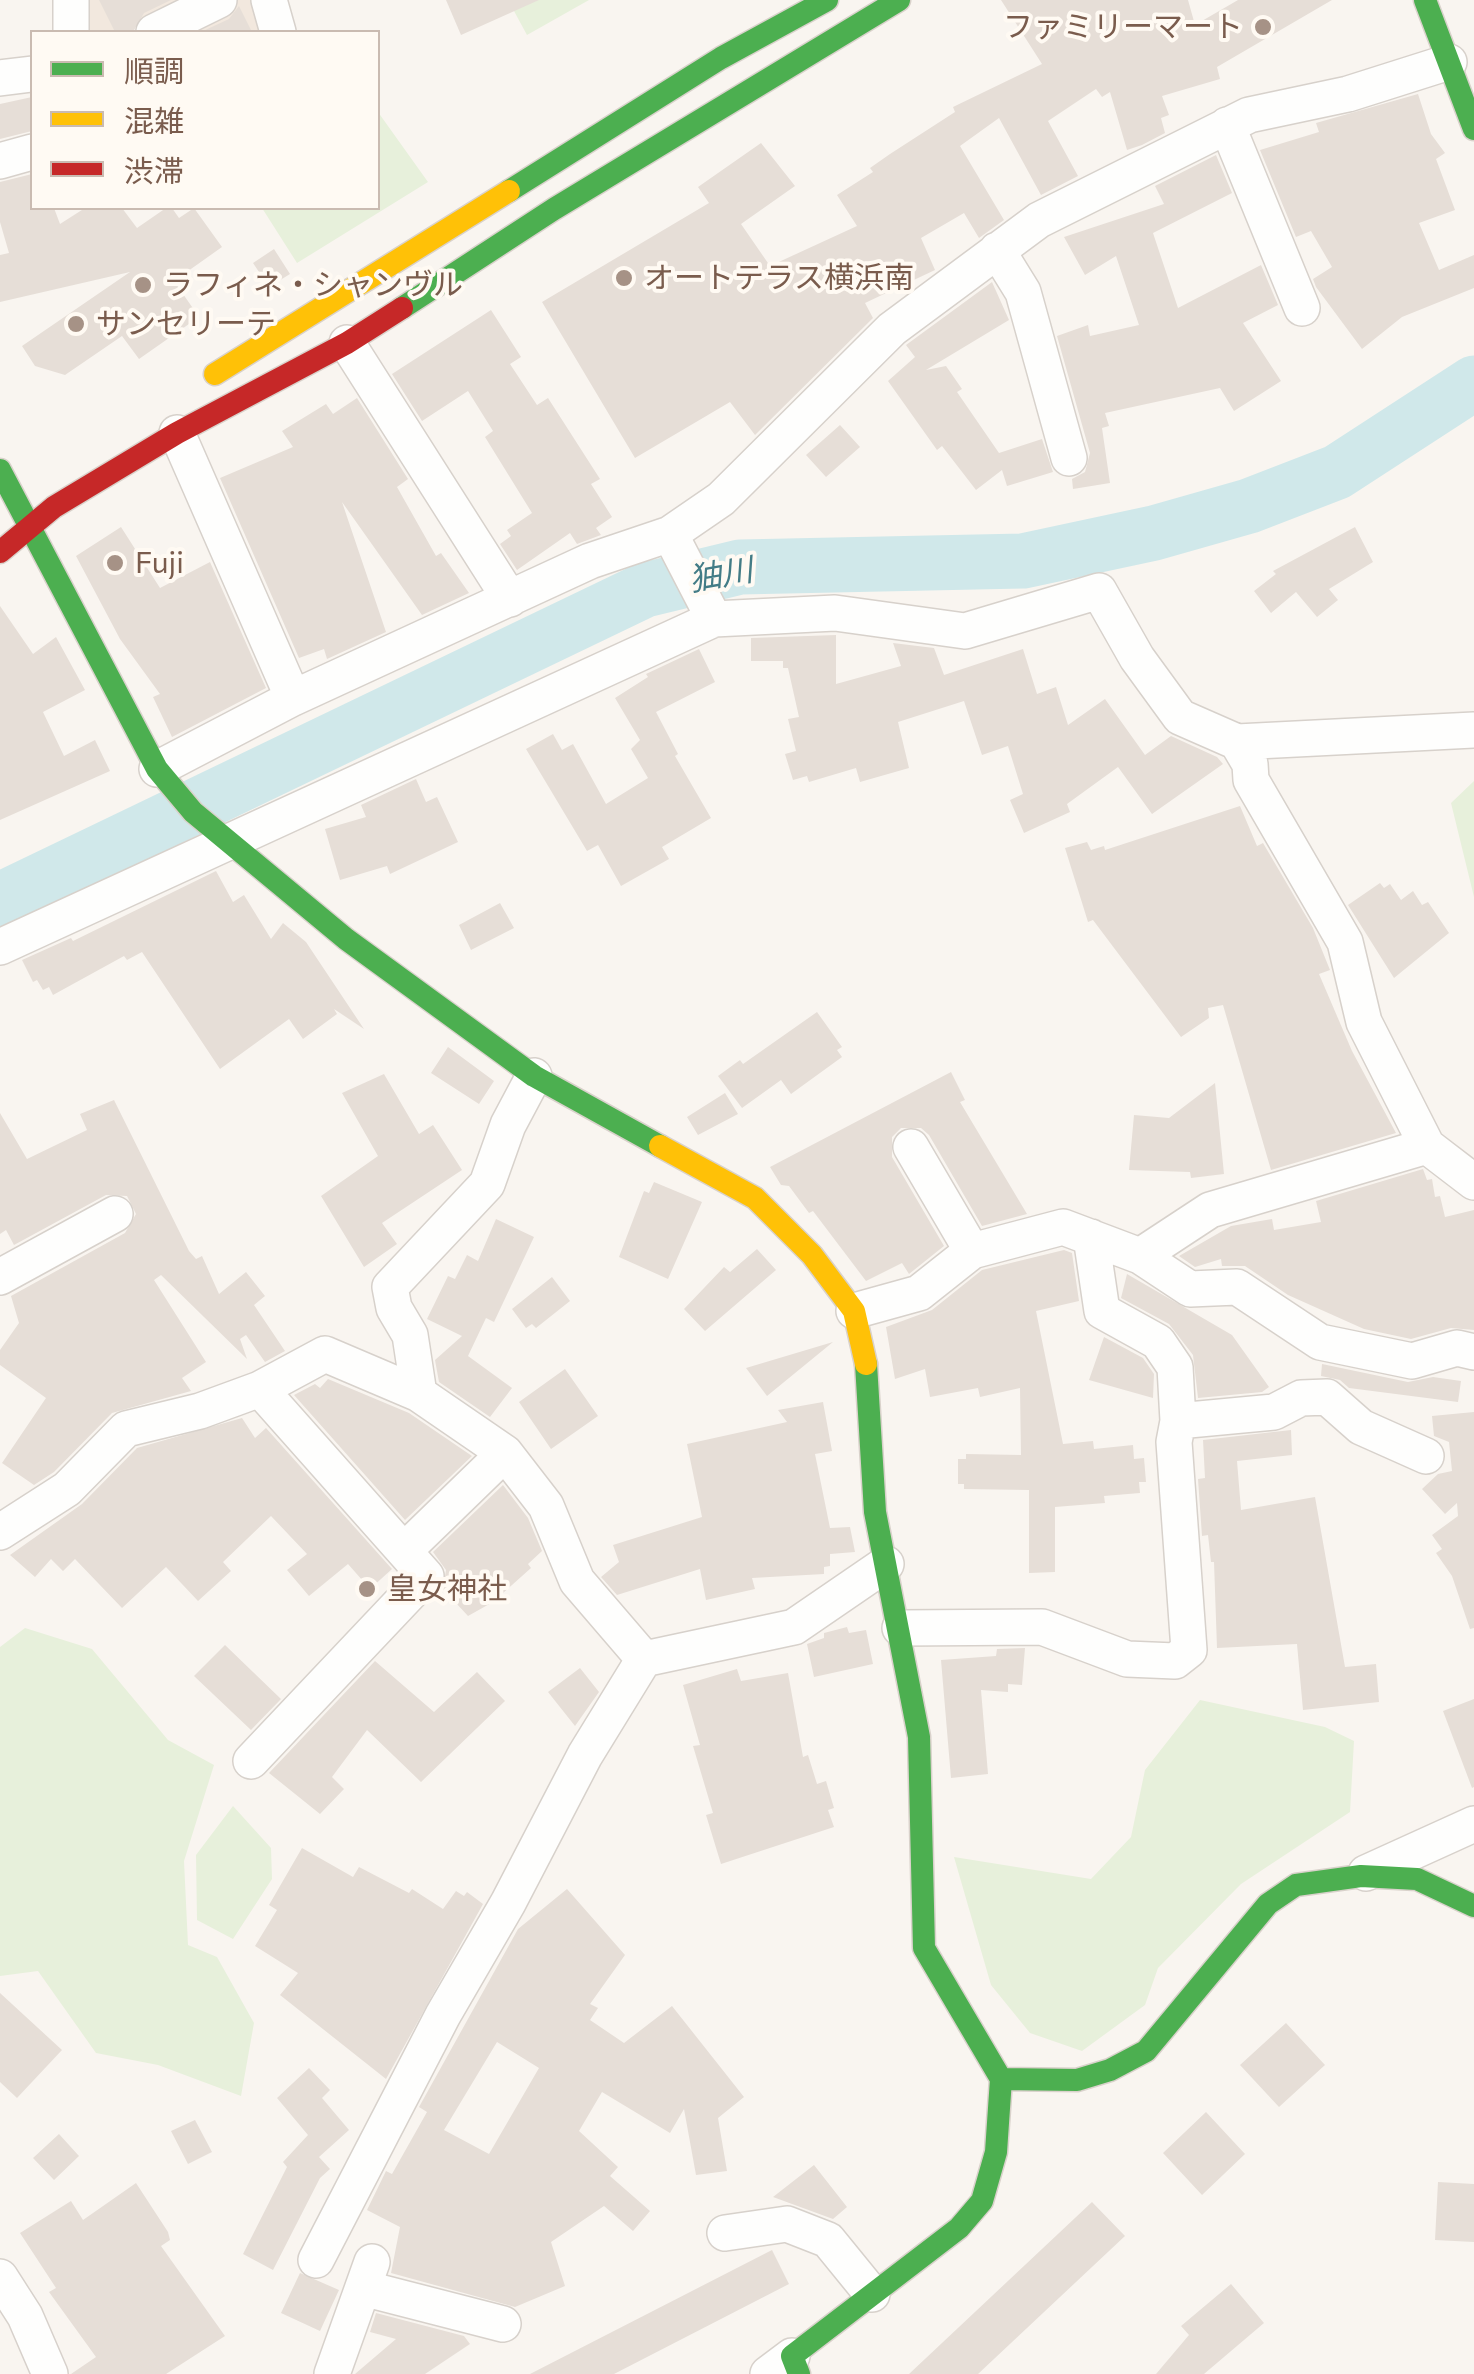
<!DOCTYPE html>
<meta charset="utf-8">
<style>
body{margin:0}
#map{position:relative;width:1474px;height:2374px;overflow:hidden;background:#f9f5f0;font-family:Commissioner,"Noto Sans JP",sans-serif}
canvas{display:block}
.legend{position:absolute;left:30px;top:30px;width:350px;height:180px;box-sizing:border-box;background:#fffaf3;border:2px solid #cabbb1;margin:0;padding:12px 18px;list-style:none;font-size:30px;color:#7a5c4d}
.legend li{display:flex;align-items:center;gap:20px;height:50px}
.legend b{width:50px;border:2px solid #cabbb1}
</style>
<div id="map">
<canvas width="1474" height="2374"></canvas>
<ul class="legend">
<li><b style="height:12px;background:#4caf50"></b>順調</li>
<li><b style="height:12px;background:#ffc107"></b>混雑</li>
<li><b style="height:12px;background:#c62828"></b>渋滞</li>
</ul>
</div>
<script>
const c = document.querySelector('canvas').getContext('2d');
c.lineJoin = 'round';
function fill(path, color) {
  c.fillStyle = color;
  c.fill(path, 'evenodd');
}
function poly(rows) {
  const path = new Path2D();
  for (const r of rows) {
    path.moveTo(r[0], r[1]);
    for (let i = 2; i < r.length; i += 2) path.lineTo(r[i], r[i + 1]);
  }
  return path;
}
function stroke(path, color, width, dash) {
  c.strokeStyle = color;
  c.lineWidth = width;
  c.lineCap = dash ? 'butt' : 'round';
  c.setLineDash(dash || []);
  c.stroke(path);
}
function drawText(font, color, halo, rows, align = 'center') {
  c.font = font + ' Commissioner,"Noto Sans JP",sans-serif';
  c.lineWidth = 8;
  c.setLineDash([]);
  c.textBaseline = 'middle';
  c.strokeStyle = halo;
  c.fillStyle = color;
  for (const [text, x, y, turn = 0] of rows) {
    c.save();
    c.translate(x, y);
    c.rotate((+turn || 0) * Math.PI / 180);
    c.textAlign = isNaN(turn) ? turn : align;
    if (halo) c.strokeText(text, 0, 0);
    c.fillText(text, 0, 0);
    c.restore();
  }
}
const residential = poly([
 [84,0,257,0,265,32,152,32,145,19,119,32,83,32]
]);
const green = poly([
 [508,0,589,0,527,35],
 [378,112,428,182,297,263,262,208,378,208],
 [1474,781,1474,897,1451,803],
 [25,1628,92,1649,168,1740,214,1765,184,1861,188,1945,217,1957,254,2023,241,2096,158,2065,96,2053,38,1971,0,1976,0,1647],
 [1200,1700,1325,1727,1354,1741,1350,1812,1241,1884,1158,1968,1145,2005,1082,2051,1030,2033,991,1985,954,1857,1091,1879,1131,1837,1145,1770],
 [233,1806,271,1848,272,1879,233,1939,197,1920,196,1855]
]);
const river = poly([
 [0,900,645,590,740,567,1023,561,1154,533,1249,506,1337,472,1474,383]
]);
const building = poly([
 [99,0,171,0,144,13,133,32,115,32],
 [446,0,539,0,461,35],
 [1001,0,1188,0,1195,25,1238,0,1332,0,1217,67,1220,79,1162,96,1169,115,1161,118,1165,133,1142,145,1127,150,1110,92,1102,97,1096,89,1048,121,1078,176,1041,195,999,118,960,146,1004,220,979,238,964,213,921,238,935,270,865,303,873,318,755,435,730,402,635,458,542,302,709,203,698,187,761,143,795,186,741,224,770,266,857,226,837,195,873,172,870,168,890,154,955,112,953,107,1042,64],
 [239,6,252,32,201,32,229,19],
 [1418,94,1431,134,1445,153,1436,159,1455,210,1419,223,1439,270,1474,255,1474,288,1402,317,1362,349,1316,287,1313,279,1332,267,1311,231,1296,237,1260,150,1319,132,1316,123],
 [32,97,32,131,0,139,0,104],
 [1216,155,1232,193,1153,233,1178,308,1261,265,1278,305,1243,323,1281,381,1234,411,1220,388,1105,413,1109,426,1102,428,1110,483,1073,489,1072,479,1085,472,1090,453,1057,336,1088,325,1090,336,1139,325,1116,256,1085,275,1064,237,1164,204,1155,186],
 [32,174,32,208,54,208,60,224,85,208,122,208,137,228,166,208,172,208,179,218,194,208,222,247,174,281,199,317,139,359,122,336,65,375,35,366,22,346,130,272,0,302,0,255,9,253,0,222,0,182],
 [274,249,290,274,269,287,253,263],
 [992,282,1009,320,926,370,946,366,962,389,957,392,999,453,1042,439,1053,472,1007,486,1002,470,976,490,942,446,937,450,888,381,915,357,906,345],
 [491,310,521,357,510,364,537,405,548,398,600,479,591,484,612,517,596,528,601,535,577,544,570,533,517,570,500,544,511,536,507,530,532,513,485,437,493,431,468,391,422,421,392,374],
 [357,398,408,479,397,487,436,556,441,553,469,593,422,615,342,502,386,632,327,659,324,649,299,658,220,478,293,447,282,431,326,404,333,414],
 [840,425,860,447,826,477,806,455],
 [121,527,160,588,210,562,266,688,172,737,153,697,160,694,120,639,76,556],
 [1355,527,1373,562,1329,589,1338,600,1317,617,1296,592,1271,613,1254,591,1276,574,1273,571],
 [0,606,33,654,56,637,85,690,43,712,64,756,95,740,110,771,0,820],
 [836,635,836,684,901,666,893,643,934,648,944,675,1023,649,1037,694,1056,687,1068,725,1105,699,1145,755,1171,736,1217,757,1223,764,1152,814,1118,767,1067,804,1070,812,1024,833,1010,800,1023,794,1008,746,982,755,964,701,898,722,909,768,860,782,856,768,809,782,807,776,793,780,785,754,796,751,788,719,799,717,788,668,783,668,783,661,751,661,751,638],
 [699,649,715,682,656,712,678,754,675,756,711,818,662,847,669,859,621,886,598,845,587,851,526,749,553,734,562,750,573,744,606,804,648,778,631,749,640,740,615,698,648,677,646,674],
 [416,779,426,802,437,797,458,842,390,874,387,866,340,880,325,829,366,817,361,805],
 [1240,806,1257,846,1263,843,1313,928,1330,970,1319,974,1352,1051,1396,1133,1271,1170,1223,1005,1208,1008,1209,1018,1181,1037,1093,920,1088,922,1065,848,1087,842,1091,850,1104,846,1105,850],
 [216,871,233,902,244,895,271,939,283,923,306,942,364,1029,334,1009,337,1014,303,1039,289,1019,220,1069,142,952,127,960,124,956,53,995,49,987,43,990,37,980,33,982,22,960,71,938,73,941],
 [1380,883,1384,888,1390,884,1401,900,1413,891,1422,905,1428,902,1449,933,1394,978,1348,905],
 [500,903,514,928,471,950,459,925],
 [817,1012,842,1047,837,1050,842,1057,791,1094,781,1080,742,1108,718,1076,740,1060,743,1064],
 [448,1047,494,1081,479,1104,431,1073],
 [951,1072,965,1100,960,1102,1027,1214,982,1226,929,1135,921,1128,901,1128,892,1137,892,1157,944,1246,909,1274,902,1263,866,1281,813,1211,809,1213,789,1186,781,1185,770,1167],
 [384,1074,419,1134,433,1125,462,1170,382,1223,397,1244,364,1267,321,1196,378,1156,342,1093],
 [1215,1083,1224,1174,1191,1178,1190,1172,1129,1170,1134,1115,1169,1118],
 [725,1093,738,1114,698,1135,687,1117],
 [114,1100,189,1251,196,1259,202,1256,219,1294,246,1272,265,1296,254,1305,285,1351,265,1362,246,1335,240,1339,247,1359,161,1275,154,1280,206,1362,182,1378,191,1391,112,1413,54,1472,34,1485,2,1463,46,1398,0,1365,0,1350,19,1323,11,1296,125,1233,136,1214,127,1196,106,1195,14,1245,6,1230,0,1234,0,1113,27,1159,87,1130,80,1114],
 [1423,1169,1427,1180,1432,1179,1435,1197,1440,1196,1445,1217,1474,1210,1474,1330,1451,1328,1411,1339,1364,1329,1288,1295,1245,1266,1222,1266,1221,1259,1195,1267,1179,1256,1231,1226,1272,1219,1274,1230,1321,1222,1316,1201],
 [654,1182,702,1202,668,1279,619,1257,644,1191,649,1193],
 [496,1219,534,1237,494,1322,486,1318,468,1356,512,1388,490,1417,439,1382,435,1360,462,1336,427,1319,448,1276,455,1279,467,1255,478,1261],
 [757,1249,776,1270,705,1331,684,1309,724,1267,730,1272],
 [1064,1250,1072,1253,1079,1301,1036,1311,1063,1444,1093,1441,1094,1449,1133,1445,1134,1459,1144,1458,1146,1482,1139,1482,1140,1493,1104,1496,1105,1503,1055,1507,1055,1572,1029,1573,1029,1490,964,1489,964,1484,958,1484,958,1459,966,1459,966,1454,1021,1455,1020,1388,980,1397,978,1388,930,1397,925,1369,895,1379,886,1327,932,1310,982,1270],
 [1127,1274,1232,1335,1269,1387,1262,1392,1198,1398,1193,1355,1169,1324,1121,1298],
 [552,1277,570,1301,536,1328,532,1324,526,1328,512,1309],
 [1104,1337,1143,1358,1154,1374,1153,1398,1089,1380],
 [833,1342,767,1396,746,1368],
 [1322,1364,1408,1382,1433,1377,1461,1381,1458,1402,1349,1388,1340,1380,1321,1376],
 [565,1369,598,1416,551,1449,519,1402],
 [328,1379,409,1413,472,1456,405,1520,294,1395,315,1384,320,1388],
 [823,1402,832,1451,815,1454,830,1528,850,1527,855,1552,830,1554,830,1566,824,1567,824,1574,752,1578,755,1589,706,1600,700,1569,617,1595,601,1577,619,1562,613,1545,702,1517,687,1444,787,1422,778,1410],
 [1474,1412,1474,1628,1470,1629,1452,1576,1436,1553,1442,1549,1432,1535,1458,1516,1457,1503,1445,1514,1422,1489,1438,1474,1452,1471,1449,1442,1434,1436,1432,1416],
 [242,1418,255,1438,266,1428,392,1569,370,1589,348,1564,309,1596,287,1570,307,1554,271,1516,223,1562,231,1571,198,1601,166,1567,122,1608,75,1559,63,1571,51,1559,35,1577,10,1555,82,1504,137,1448],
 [1291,1430,1292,1455,1237,1461,1241,1510,1315,1497,1345,1667,1376,1664,1379,1702,1303,1710,1297,1644,1217,1648,1214,1562,1211,1562,1208,1535,1202,1536,1198,1479,1205,1478,1203,1440],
 [503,1485,528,1518,542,1551,528,1564,531,1568,493,1602,468,1616,443,1589,446,1570,433,1552],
 [847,1627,849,1633,866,1630,873,1664,814,1677,807,1644,824,1638,824,1633],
 [225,1645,281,1699,251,1730,194,1676],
 [1025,1648,1022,1685,1008,1684,1008,1692,981,1690,988,1774,951,1778,941,1660,996,1656,997,1649],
 [375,1661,434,1712,477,1672,505,1701,421,1782,367,1730,332,1777,344,1789,320,1814,269,1773],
 [580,1668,599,1692,575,1726,548,1692],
 [737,1669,741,1681,788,1673,803,1757,808,1755,817,1784,826,1781,834,1808,828,1810,834,1827,721,1864,706,1815,713,1813,693,1746,700,1745,683,1685],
 [1474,1699,1474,1787,1472,1788,1443,1711],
 [302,1848,353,1877,359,1867,409,1893,412,1889,443,1909,456,1891,464,1896,467,1892,483,1904,386,2079,280,1995,298,1973,255,1946,277,1910,269,1905],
 [567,1889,625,1955,590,2004,598,2008,590,2020,624,2043,672,2006,744,2097,718,2118,727,2171,696,2175,684,2109,670,2133,602,2092,579,2131,618,2167,610,2176,650,2211,633,2231,604,2206,551,2242,565,2286,515,2307,391,2273,400,2227,367,2210,386,2171,392,2174,427,2112,419,2107,518,1929],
 [497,2042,539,2068,489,2154,444,2130],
 [0,1993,62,2050,17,2098,0,2082],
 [1286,2023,1325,2065,1279,2107,1240,2065],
 [309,2068,330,2090,322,2098,349,2130,319,2157,330,2169,320,2178,273,2270,243,2254,287,2167,283,2162,308,2135,277,2098],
 [1206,2112,1245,2154,1202,2195,1163,2153],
 [195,2120,212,2152,188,2164,171,2131],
 [59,2134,79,2156,54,2180,33,2158],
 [814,2165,847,2207,833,2219,773,2197],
 [1438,2182,1474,2184,1474,2242,1435,2240],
 [136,2183,168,2232,170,2240,161,2246,225,2336,166,2374,71,2374,96,2357,49,2292,56,2288,20,2233,71,2201,83,2220],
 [1092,2202,1125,2236,978,2374,909,2374],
 [772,2250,789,2284,614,2374,530,2374],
 [300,2273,339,2290,320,2331,281,2313],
 [1231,2284,1264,2323,1204,2374,1156,2374,1189,2335,1181,2326],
 [376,2313,464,2336,470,2344,425,2374,355,2374,396,2339,370,2332]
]);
const street = poly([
 [269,0,278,32],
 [71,32,71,0],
 [154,32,219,0],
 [0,78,32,74],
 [1227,125,1302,308],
 [0,161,32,152],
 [997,250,1023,292,1069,458],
 [347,343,510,599],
 [177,433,293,698],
 [670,534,714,619],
 [1237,742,1250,764,1251,780,1345,942,1364,1022,1427,1146,1474,1182],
 [157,769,293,698,590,561,670,534,721,499,892,329,1039,220,1249,115,1348,94,1449,62],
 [0,947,714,619,835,613,965,631,1099,591,1137,658,1180,717,1237,742,1474,730],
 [911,1147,972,1251],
 [1140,1256,1210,1210,1427,1146],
 [0,1277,115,1214],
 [854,1311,919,1293,972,1251,1063,1227,1140,1256,1190,1289,1237,1287,1320,1342,1412,1361,1457,1348,1474,1352],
 [419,1394,410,1335,394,1308,390,1287,487,1184,508,1125,534,1076],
 [1178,1421,1274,1412,1301,1398,1327,1397,1361,1427,1426,1456],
 [0,1532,67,1489,126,1429,200,1411,260,1389,325,1354,419,1394,505,1453,546,1506,577,1581,644,1659,794,1627,886,1564],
 [406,1549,505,1453],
 [900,1628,1042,1627,1127,1659,1175,1661,1189,1650,1174,1442,1178,1421,1175,1367,1158,1342,1102,1311,1091,1237],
 [251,1761,426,1576,260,1389],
 [1366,1873,1474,1824],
 [725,2233,787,2224,828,2240,872,2294],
 [316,2260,443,2015,508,1903,585,1755,644,1659],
 [0,2277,25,2316,50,2374],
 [363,2288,503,2324],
 [332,2374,372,2262],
 [768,2374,792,2356]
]);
const fast = poly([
 [1425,0,1474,129],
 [509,191,721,58,827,0],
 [402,308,554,209,899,0],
 [0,470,157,769,193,812,346,939,534,1076,660,1146],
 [1001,2079,1077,2080,1110,2070,1146,2051,1268,1904,1296,1885,1361,1876,1417,1879,1474,1906],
 [799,2374,792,2356,959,2228,982,2201,996,2152,1001,2079,924,1948,919,1737,875,1512,866,1364]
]);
const slow = poly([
 [215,374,509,191],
 [660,1146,755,1198,812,1255,854,1311,866,1364]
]);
const jam = poly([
 [0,552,54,507,177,433,347,343,402,308]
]);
const markers = [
 [1263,27,10,"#a69286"],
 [624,278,10,"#a69286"],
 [143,285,10,"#a69286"],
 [76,324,10,"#a69286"],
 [115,563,10,"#a69286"],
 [367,1589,10,"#a69286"]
];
const poiNames = [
 ["ファミリーマート",1243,27,"right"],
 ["オートテラス横浜南",644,278],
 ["ラフィネ・シャンヴル",163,285],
 ["サンセリーテ",96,324],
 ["Fuji",135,563],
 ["皇女神社",387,1589]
];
const waterNames = [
 ["㹨川",721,575,-10]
];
fill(residential, '#f2e8de');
fill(green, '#e7f0db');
stroke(river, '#d0e8ea', 55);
fill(building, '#e6ded7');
stroke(street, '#d7d1cb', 38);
stroke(fast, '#d9d2cb', 25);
stroke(slow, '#d9d2cb', 25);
stroke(jam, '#d9d2cb', 25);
stroke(street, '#fefefd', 35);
stroke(fast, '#4caf50', 22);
stroke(slow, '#ffc107', 22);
stroke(jam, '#c62828', 22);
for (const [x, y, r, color] of markers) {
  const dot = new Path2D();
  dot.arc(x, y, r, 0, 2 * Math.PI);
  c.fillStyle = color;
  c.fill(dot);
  stroke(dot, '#fffaf3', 4);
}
drawText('30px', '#7a5c4d', '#fffaf3', poiNames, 'left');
drawText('italic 32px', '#437c86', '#fffaf3', waterNames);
</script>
